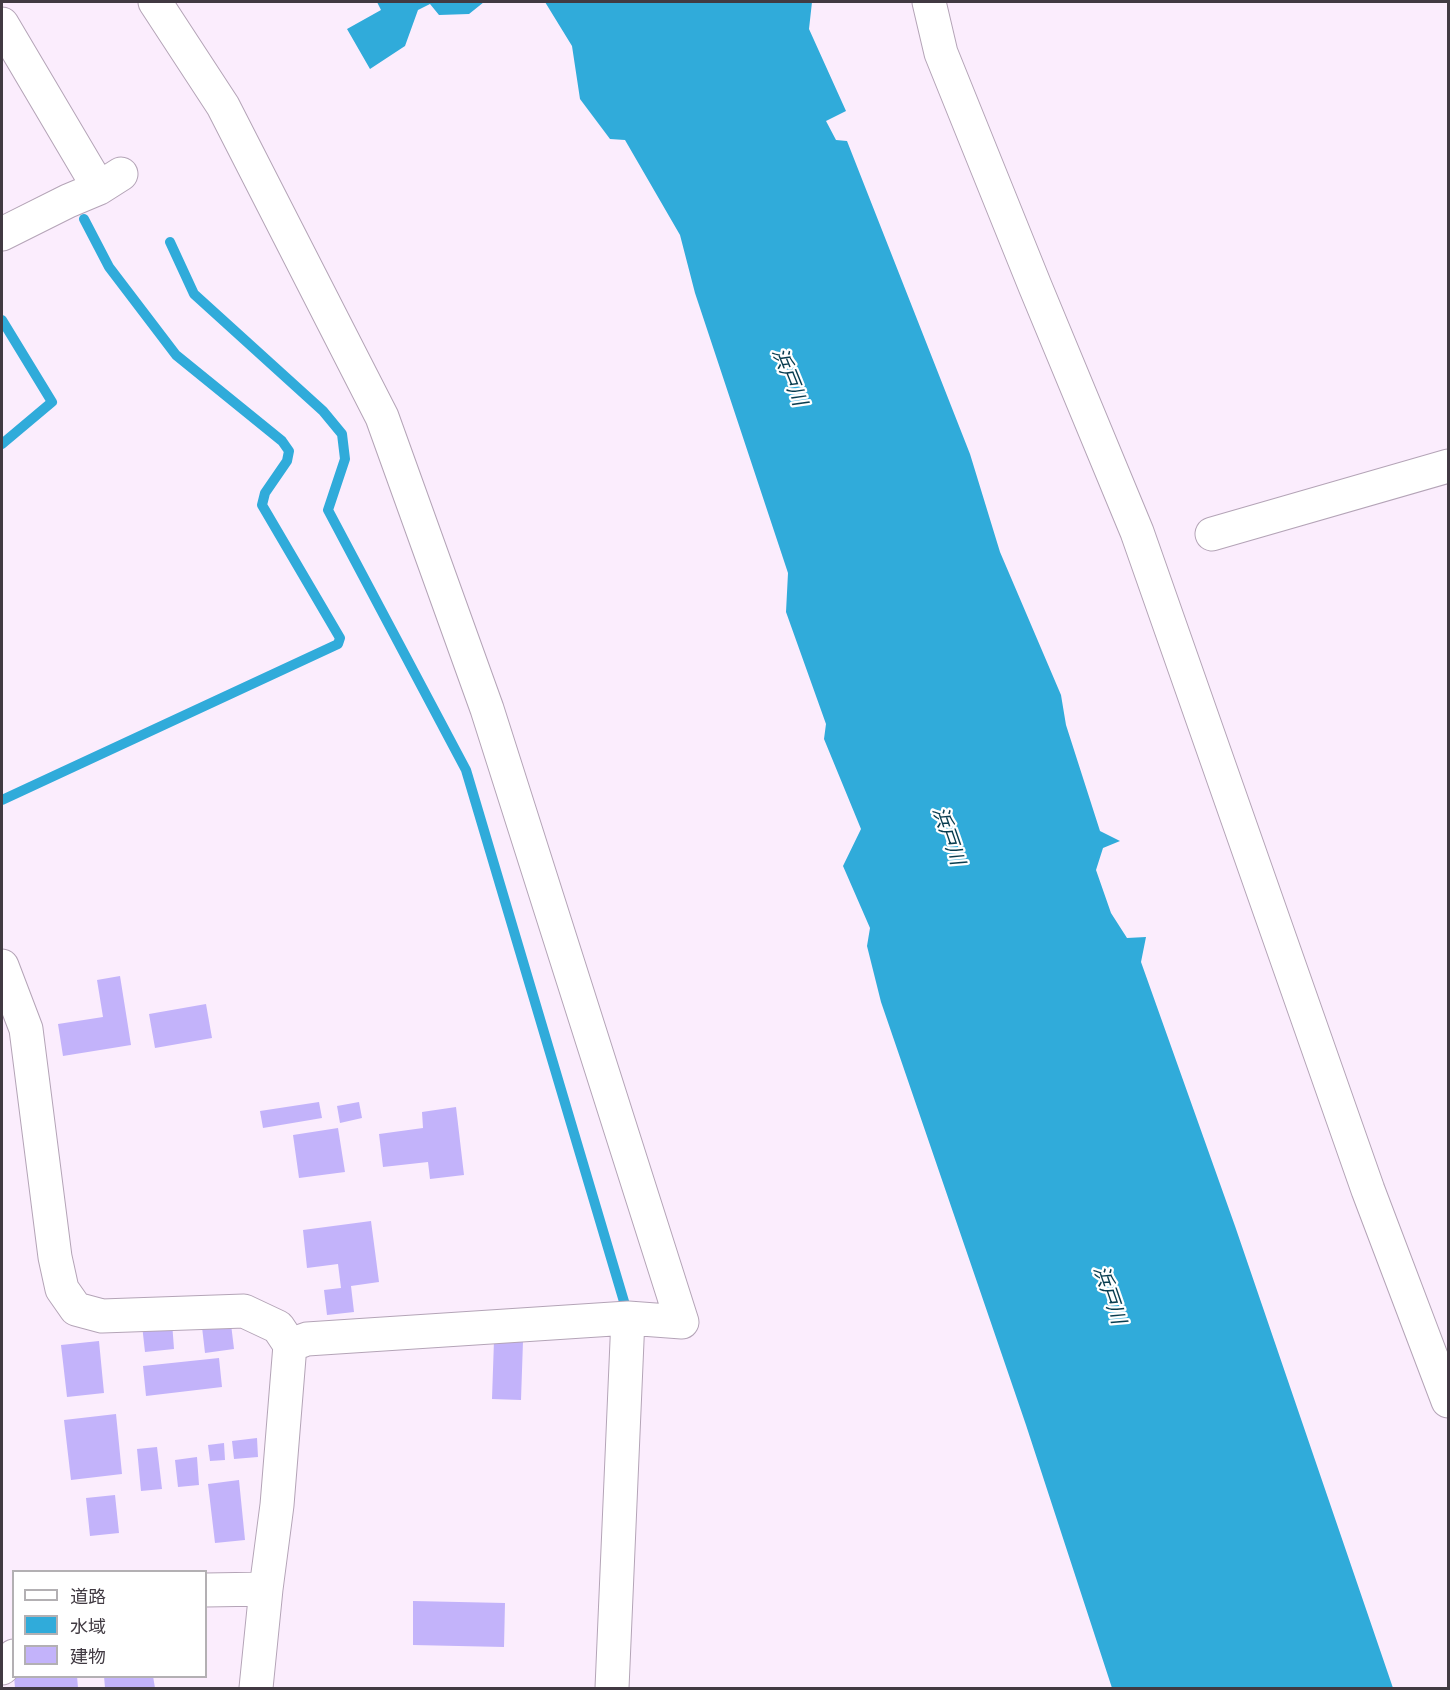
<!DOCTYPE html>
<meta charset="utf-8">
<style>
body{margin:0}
#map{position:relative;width:1450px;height:1690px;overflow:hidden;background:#fbedfd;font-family:Figtree,"Noto Sans JP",sans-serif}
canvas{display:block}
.frame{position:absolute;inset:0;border:3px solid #413a42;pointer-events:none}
.legend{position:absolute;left:12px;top:1570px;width:195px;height:108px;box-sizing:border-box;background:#fff;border:2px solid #b3b0b3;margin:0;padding:8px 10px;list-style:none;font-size:18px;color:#413a42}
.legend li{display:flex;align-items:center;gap:12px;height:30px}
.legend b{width:30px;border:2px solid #b3b0b3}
</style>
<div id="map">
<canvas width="1450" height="1690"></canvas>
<div class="frame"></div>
<ul class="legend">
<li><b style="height:8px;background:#fff"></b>道路</li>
<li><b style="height:16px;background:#30abda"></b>水域</li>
<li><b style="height:16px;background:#c3b3fa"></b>建物</li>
</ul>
</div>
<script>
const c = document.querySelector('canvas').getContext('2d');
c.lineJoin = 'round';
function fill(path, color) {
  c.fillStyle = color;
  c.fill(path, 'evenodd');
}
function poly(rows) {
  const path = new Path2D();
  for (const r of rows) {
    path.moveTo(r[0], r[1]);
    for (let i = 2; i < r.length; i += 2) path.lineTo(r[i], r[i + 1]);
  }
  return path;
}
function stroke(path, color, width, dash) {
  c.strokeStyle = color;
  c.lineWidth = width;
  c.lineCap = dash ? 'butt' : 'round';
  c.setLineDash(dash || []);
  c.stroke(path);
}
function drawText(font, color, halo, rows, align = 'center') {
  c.font = font + ' Figtree,"Noto Sans JP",sans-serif';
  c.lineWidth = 4.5;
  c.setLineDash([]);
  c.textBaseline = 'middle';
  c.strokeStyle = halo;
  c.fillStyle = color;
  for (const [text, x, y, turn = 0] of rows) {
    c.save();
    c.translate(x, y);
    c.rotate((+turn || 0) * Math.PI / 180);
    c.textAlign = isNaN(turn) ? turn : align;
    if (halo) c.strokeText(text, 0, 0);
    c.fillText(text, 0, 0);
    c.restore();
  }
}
const water = poly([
 [377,2,484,2,469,14,439,15,430,4,418,10,405,46,370,69,347,29,381,10],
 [545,2,812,2,809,29,846,111,826,121,836,140,847,141,970,454,1000,552,1061,695,1066,725,1100,831,1120,841,1103,848,1096,870,1111,913,1127,938,1146,937,1141,962,1235,1226,1393,1688,1112,1688,1026,1425,881,1002,867,946,870,928,843,866,861,829,824,739,826,724,786,612,788,573,695,293,680,235,625,140,610,139,580,99,572,46]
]);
const stream = poly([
 [170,242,194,294,323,411,342,434,345,459,328,510,466,770,628,1315],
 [2,320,52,402,2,444],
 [2,800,338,644,340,638,262,505,265,493,287,461,289,451,282,441,176,355,109,267,84,219]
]);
const building = poly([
 [120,976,131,1045,63,1056,58,1024,103,1017,97,980],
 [206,1004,212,1038,155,1048,149,1014],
 [319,1102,322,1118,263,1128,260,1111],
 [359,1102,362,1118,340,1123,337,1106],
 [456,1107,464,1175,430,1179,428,1162,383,1167,379,1134,423,1128,422,1112],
 [338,1128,345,1172,299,1178,293,1135],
 [371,1221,379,1282,351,1286,354,1312,327,1315,324,1290,341,1288,338,1264,307,1268,303,1230],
 [172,1322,174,1349,145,1352,142,1325],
 [231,1324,234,1349,205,1353,202,1327],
 [494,1340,523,1341,521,1400,492,1399],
 [99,1341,104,1393,67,1397,61,1345],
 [219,1358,222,1387,146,1396,143,1366],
 [116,1414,122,1474,71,1480,64,1420],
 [257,1438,258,1457,234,1459,232,1441],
 [224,1443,225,1460,210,1461,208,1445],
 [157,1447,162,1489,141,1491,137,1449],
 [197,1457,199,1485,178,1487,175,1460],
 [239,1480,245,1540,215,1543,208,1484],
 [115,1495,119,1533,90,1536,86,1498],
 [413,1601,505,1603,504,1647,413,1645],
 [14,1676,77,1676,78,1688,15,1688],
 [104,1676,153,1676,155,1688,105,1688]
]);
const minor = poly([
 [155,2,223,106,382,417,487,709,682,1322,628,1318,307,1339,290,1345],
 [929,2,941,53,1035,286,1137,532,1368,1190,1448,1401],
 [2,24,99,188],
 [2,234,68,201,99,188,121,174],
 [1212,534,1448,466],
 [2,966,26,1029,55,1257,62,1289,76,1309,102,1316,244,1311,278,1327,290,1345,277,1505,266,1589,256,1688],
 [206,1590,266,1589],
 [2,1668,14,1656],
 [612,1688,628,1318]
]);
const waterNames = [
 ["浜戸川",789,377,68],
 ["浜戸川",948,836,71],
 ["浜戸川",1109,1295,71]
];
fill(water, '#30abda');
stroke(stream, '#30abda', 10);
fill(building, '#c3b3fa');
stroke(minor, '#b4a4b7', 35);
stroke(minor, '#fff', 33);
drawText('italic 20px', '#083d50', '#fff', waterNames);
</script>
